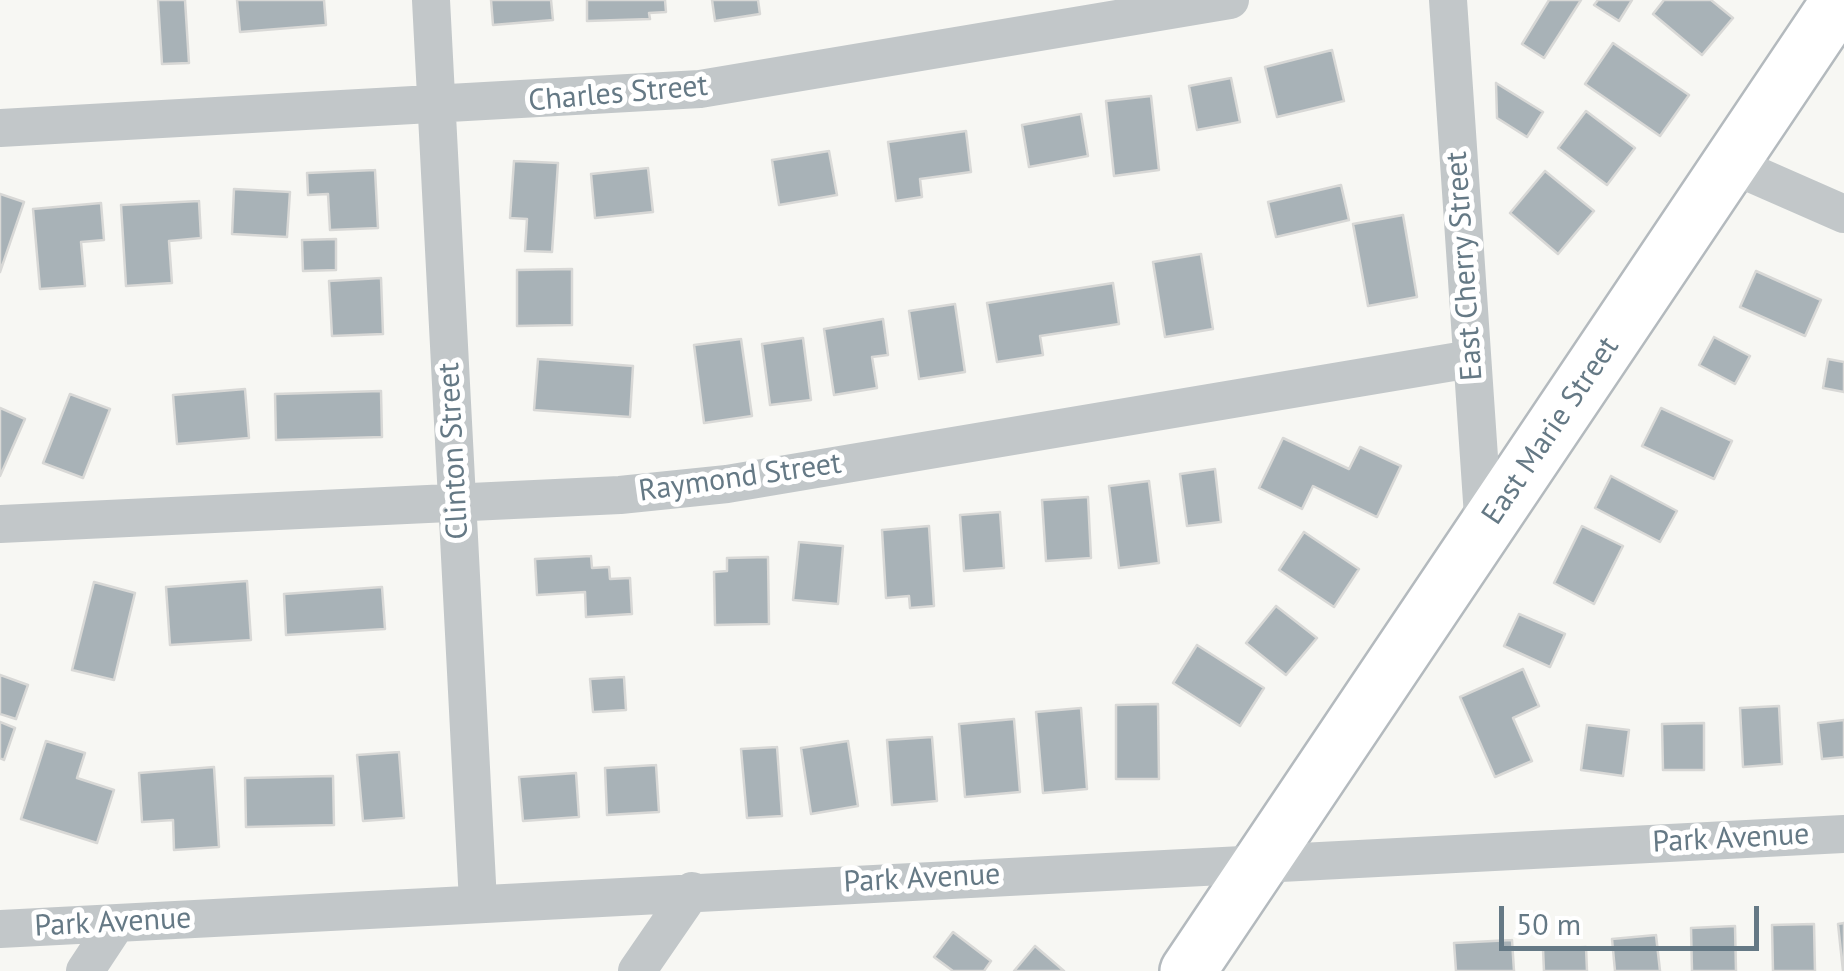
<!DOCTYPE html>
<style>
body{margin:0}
#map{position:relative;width:1844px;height:971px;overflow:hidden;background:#f7f7f3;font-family:"PT Sans",sans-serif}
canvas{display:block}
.scale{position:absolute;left:1499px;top:906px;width:260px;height:45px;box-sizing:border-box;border:5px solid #657985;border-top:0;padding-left:12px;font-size:30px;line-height:35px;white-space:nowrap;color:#657985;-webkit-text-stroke:8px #fff;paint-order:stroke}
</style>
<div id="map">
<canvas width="1844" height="971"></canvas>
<div class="scale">50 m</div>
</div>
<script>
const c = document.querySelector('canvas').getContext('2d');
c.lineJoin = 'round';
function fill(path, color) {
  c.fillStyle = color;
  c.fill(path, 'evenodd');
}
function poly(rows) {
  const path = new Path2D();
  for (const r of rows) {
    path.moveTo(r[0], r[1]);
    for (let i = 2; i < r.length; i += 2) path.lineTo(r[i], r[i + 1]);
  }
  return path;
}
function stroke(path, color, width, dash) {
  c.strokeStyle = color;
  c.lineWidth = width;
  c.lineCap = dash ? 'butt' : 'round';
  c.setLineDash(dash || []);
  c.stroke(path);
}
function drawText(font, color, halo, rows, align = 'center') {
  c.font = font + ' "PT Sans",sans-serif';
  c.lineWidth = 10;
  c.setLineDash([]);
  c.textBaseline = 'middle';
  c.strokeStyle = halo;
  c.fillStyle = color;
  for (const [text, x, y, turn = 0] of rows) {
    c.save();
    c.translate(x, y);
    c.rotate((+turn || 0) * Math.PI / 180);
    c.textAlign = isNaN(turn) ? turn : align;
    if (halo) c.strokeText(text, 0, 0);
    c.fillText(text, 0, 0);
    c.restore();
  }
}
const building = poly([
 [158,0,185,0,189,63,162,64,158,0],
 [237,0,324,0,326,25,240,32,237,0],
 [491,0,551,0,553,20,493,25,491,0],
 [587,0,665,0,666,12,649,13,650,19,587,21,587,0],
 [712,0,758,0,760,14,715,21,712,0],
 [1549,0,1581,0,1544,58,1522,44,1549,0],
 [1598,0,1632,0,1619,21,1594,5,1598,0],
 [1664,0,1711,0,1733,18,1702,55,1653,14,1664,0],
 [1613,43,1689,95,1660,136,1585,84,1613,43],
 [1332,50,1344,101,1277,117,1265,67,1332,50],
 [1231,78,1240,122,1197,130,1189,86,1231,78],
 [1496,83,1543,112,1527,137,1497,118,1496,83],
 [1151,96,1159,170,1114,176,1106,101,1151,96],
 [1586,111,1635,148,1607,185,1558,148,1586,111],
 [1081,114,1088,156,1029,167,1022,125,1081,114],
 [966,131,971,172,920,179,922,197,896,201,888,142,966,131],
 [829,151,837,195,779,205,772,160,829,151],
 [514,161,558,163,552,252,525,251,527,219,510,218,514,161],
 [648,168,653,212,595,218,591,174,648,168],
 [375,170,378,228,330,230,328,194,308,195,307,173,375,170],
 [1545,171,1594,211,1558,254,1510,213,1545,171],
 [1341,185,1349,220,1276,237,1268,202,1341,185],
 [234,189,290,192,287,237,232,234,234,189],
 [0,194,24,202,0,272,0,194],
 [199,201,201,238,169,241,172,283,126,286,121,205,199,201],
 [101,203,104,240,81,242,85,286,40,289,33,209,101,203],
 [1403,215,1417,297,1368,306,1353,224,1403,215],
 [336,239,336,270,303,271,302,240,336,239],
 [1201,254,1213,329,1165,337,1153,262,1201,254],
 [572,269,572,325,517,326,517,270,572,269],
 [1756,271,1821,300,1805,336,1740,307,1756,271],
 [381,278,383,334,332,336,329,281,381,278],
 [1113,283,1119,324,1040,336,1043,355,997,362,987,303,1113,283],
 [955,304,965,372,919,379,909,311,955,304],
 [883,319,888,355,872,357,877,388,834,395,824,329,883,319],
 [1714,337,1750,356,1735,384,1699,365,1714,337],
 [803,338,811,400,770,405,762,344,803,338],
 [741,339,752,416,704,423,694,345,741,339],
 [538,359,633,366,630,417,534,410,538,359],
 [1828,359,1844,362,1844,392,1823,388,1828,359],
 [245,389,249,438,177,444,173,395,245,389],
 [381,391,382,437,276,440,275,394,381,391],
 [70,394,110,409,83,478,43,463,70,394],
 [0,408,25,419,0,476,0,408],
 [1661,408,1732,441,1714,479,1642,446,1661,408],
 [1283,438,1349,469,1360,447,1401,466,1377,517,1313,486,1302,509,1259,488,1283,438],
 [1215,469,1221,522,1187,526,1180,474,1215,469],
 [1611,476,1677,511,1660,542,1595,508,1611,476],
 [1149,481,1159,563,1119,568,1109,486,1149,481],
 [1088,497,1091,558,1046,561,1042,500,1088,497],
 [1000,512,1004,568,964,571,960,515,1000,512],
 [929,526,934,606,910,608,909,596,886,598,882,530,929,526],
 [1582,526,1623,546,1594,604,1554,583,1582,526],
 [1304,532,1359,569,1334,607,1279,570,1304,532],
 [799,542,843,546,838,604,793,600,799,542],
 [591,556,592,568,609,567,610,579,630,578,632,614,586,617,585,592,537,595,535,559,591,556],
 [768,557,769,624,715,625,714,572,727,571,727,558,768,557],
 [247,581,251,640,170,645,166,587,247,581],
 [94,582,135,593,114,680,72,670,94,582],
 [382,587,385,629,286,635,284,594,382,587],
 [1276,606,1317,638,1286,675,1246,643,1276,606],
 [1519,614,1565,634,1550,667,1504,646,1519,614],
 [1197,645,1264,688,1240,726,1173,683,1197,645],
 [1523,669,1539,706,1513,718,1532,761,1495,777,1460,697,1523,669],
 [0,675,28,685,16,719,0,714,0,675],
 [624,677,626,710,593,712,590,679,624,677],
 [1158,704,1159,779,1116,779,1116,705,1158,704],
 [1779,706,1782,764,1743,767,1740,708,1779,706],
 [1081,708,1087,789,1043,793,1036,712,1081,708],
 [1014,719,1020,792,965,797,959,724,1014,719],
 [1844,720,1844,757,1822,759,1818,723,1844,720],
 [0,722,15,728,4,760,0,758,0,722],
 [1704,723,1704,770,1663,770,1662,724,1704,723],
 [1587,725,1629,730,1623,776,1581,770,1587,725],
 [932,737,937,801,892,805,887,740,932,737],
 [46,741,85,753,77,778,114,790,97,843,21,819,46,741],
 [848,741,858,806,811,814,801,748,848,741],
 [777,747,782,816,747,818,741,749,777,747],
 [399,752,404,818,363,821,357,755,399,752],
 [656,765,659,812,607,815,605,768,656,765],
 [214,767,219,847,174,850,173,820,142,822,139,773,214,767],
 [576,773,579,817,523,821,519,777,576,773],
 [333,776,334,825,246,827,245,778,333,776],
 [1844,923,1844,971,1843,971,1838,924,1844,923],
 [1814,924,1815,971,1773,971,1772,925,1814,924],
 [1735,926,1736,971,1692,971,1691,928,1735,926],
 [953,932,991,961,984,971,953,971,934,957,953,932],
 [1656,935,1660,971,1615,971,1612,939,1656,935],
 [1512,940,1514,971,1456,971,1454,943,1512,940],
 [1035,946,1064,971,1014,971,1035,946],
 [1586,947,1587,971,1544,971,1543,949,1586,947]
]);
const street = poly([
 [431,0,478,902],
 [1448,0,1484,531],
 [0,128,700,89,1230,0],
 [1730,164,1844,214],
 [0,524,620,495,727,484,1471,359],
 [0,929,1844,834],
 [85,971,116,924],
 [637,971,692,891]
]);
const secondary = poly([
 [1188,971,1840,0]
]);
const streetNames = [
 ["Charles Street",618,94,-5],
 ["East Cherry Street",1465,266,-94],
 ["East Marie Street",1551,431,-56],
 ["Clinton Street",454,451,-93],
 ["Raymond Street",740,478,-8],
 ["Park Avenue",1731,839,-3],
 ["Park Avenue",922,879,-3],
 ["Park Avenue",113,923,-3]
];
fill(building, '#a8b2b7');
stroke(building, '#d8d8d6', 2.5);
stroke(secondary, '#b4babe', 60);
stroke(street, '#c2c7c9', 38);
stroke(secondary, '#fff', 55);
drawText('30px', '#657985', '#fff', streetNames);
</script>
